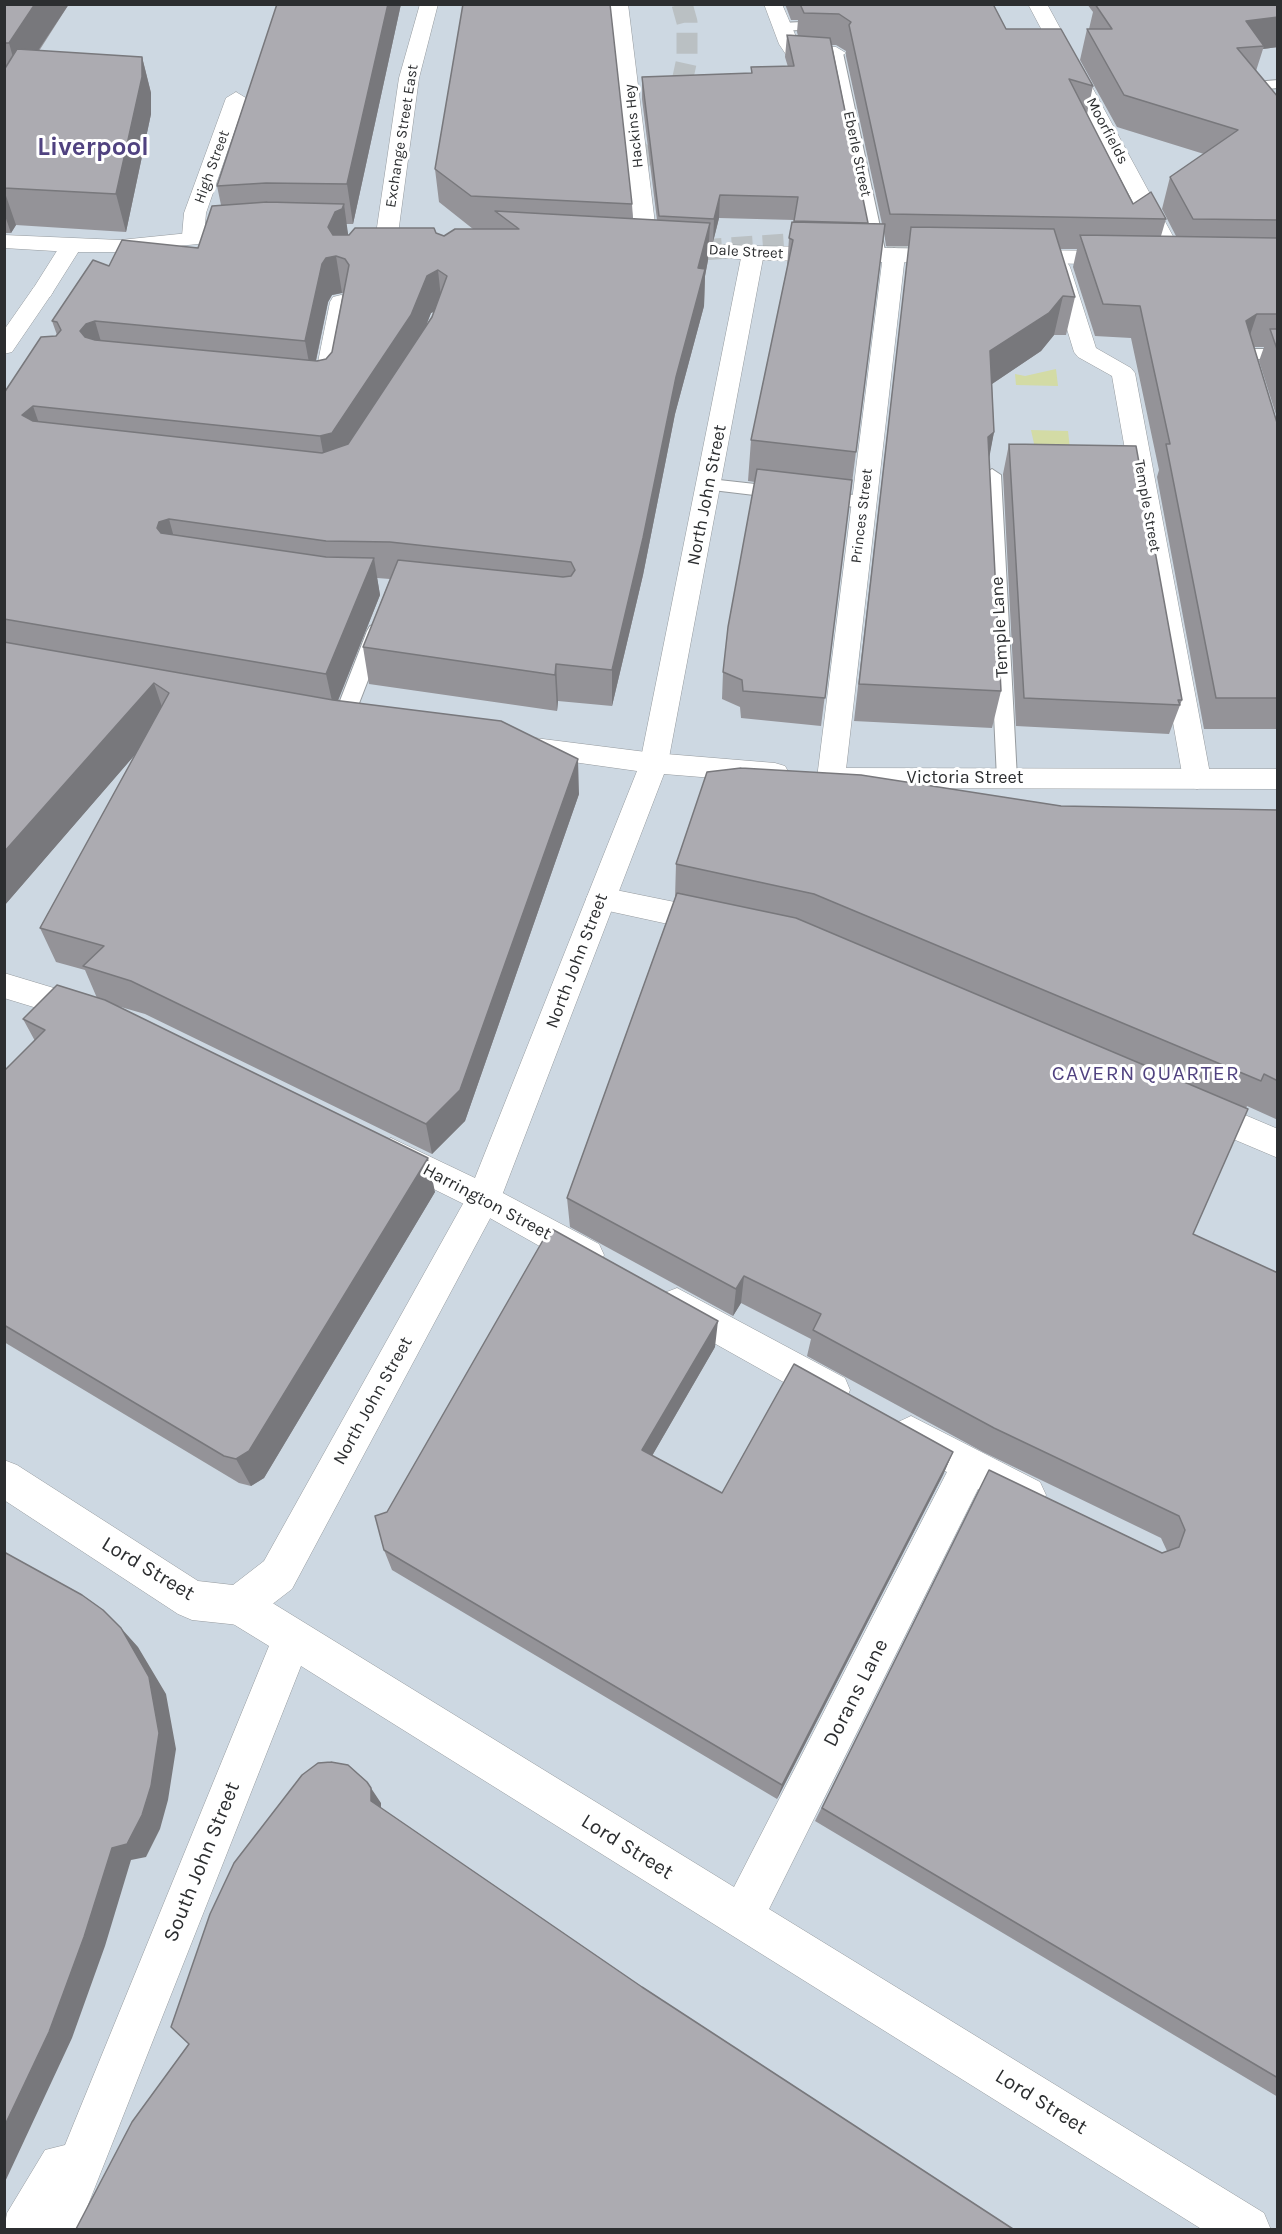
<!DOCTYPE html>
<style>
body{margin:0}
#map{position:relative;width:1282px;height:2234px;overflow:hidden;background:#dee4e8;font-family:Karla,sans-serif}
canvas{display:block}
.frame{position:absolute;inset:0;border:6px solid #2c2e30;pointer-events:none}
</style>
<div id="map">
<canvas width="1282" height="2234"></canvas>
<div class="frame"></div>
</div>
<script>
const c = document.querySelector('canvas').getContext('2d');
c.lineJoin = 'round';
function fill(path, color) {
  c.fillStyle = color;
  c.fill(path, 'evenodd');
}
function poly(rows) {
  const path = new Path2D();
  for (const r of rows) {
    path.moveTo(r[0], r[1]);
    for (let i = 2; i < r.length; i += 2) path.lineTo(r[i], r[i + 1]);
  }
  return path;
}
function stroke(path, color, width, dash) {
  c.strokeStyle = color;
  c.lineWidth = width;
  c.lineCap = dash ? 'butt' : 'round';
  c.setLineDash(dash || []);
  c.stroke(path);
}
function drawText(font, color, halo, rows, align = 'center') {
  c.font = font + ' Karla,sans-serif';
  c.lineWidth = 6;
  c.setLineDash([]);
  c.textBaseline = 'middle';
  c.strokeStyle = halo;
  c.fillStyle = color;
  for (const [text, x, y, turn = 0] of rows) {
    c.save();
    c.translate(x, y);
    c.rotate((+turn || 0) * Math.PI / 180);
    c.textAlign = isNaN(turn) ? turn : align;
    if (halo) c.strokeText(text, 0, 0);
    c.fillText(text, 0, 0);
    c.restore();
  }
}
const built = poly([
 [5,5,1277,5,1277,2229,5,2230]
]);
const green = poly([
 [1056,369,1058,386,1016,385,1015,374,1025,376],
 [1031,430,1068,431,1070,449,1035,448]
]);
const primaryTunnel = poly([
 [615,186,654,146,678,100,687,59,687,22,682,4],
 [701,250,800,243,931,246]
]);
const service = poly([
 [863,4,877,4,881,17,875,26,781,31,774,27,781,23,866,19,863,4],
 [836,49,843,53,886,255,878,260,870,255,829,53,836,49],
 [1278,80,1278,88,1255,90,1248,86,1255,82,1278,80],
 [1246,349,1278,349,1278,359,1256,359,1260,376,1252,381,1246,380,1238,354,1246,349],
 [992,469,1001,475,1017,779,1014,784,1007,787,1000,784,997,779,983,475,992,469],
 [710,479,863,496,872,502,863,508,704,489,701,485,710,479],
 [377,624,384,626,387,631,351,724,348,729,341,731,334,729,331,724,367,631,370,626,377,624]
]);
const pedestrian = poly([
 [42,285,50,287,53,292,12,352,4,354,4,330,34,287,42,285],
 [341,295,349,297,352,302,336,389,332,394,324,396,309,393,305,388,314,382,330,302,333,297,341,295],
 [601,887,714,910,725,914,729,922,725,930,714,934,590,907,586,899,590,891,601,887],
 [1200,1096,1278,1129,1278,1158,1188,1120,1184,1110,1188,1100,1200,1096],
 [484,1183,599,1244,604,1255,599,1266,587,1270,575,1266,472,1208,467,1198,472,1188,484,1183],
 [677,1288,845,1378,850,1390,845,1402,832,1407,819,1402,664,1315,659,1304,664,1293,677,1288],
 [911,1416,1040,1482,1046,1495,1040,1508,1027,1513,978,1489,769,1909,1264,2213,1271,2230,1203,2230,301,1666,78,2230,4,2230,7,2213,45,2150,65,2145,269,1646,225,1619,219,1605,225,1591,239,1585,253,1591,734,1887,947,1472,898,1446,892,1434,898,1422,911,1416]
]);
const minor = poly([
 [610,4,628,4,658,248,655,253,647,254,639,253,636,248,610,4],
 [764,4,782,4,800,46,836,47,846,53,836,59,787,56,779,44,764,4],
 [236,92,246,98,206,213,204,236,201,241,193,242,185,241,182,236,184,213,226,98,236,92],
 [71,240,79,241,82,246,53,292,50,297,34,297,31,292,60,246,63,241,71,240],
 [753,246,761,248,764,253,668,763,664,770,654,773,644,770,640,763,742,253,745,248,753,246],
 [894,248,902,250,905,255,845,778,841,785,831,788,821,785,817,778,883,255,886,250,894,248],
 [1059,260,1067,262,1070,267,1096,348,1131,368,1135,373,1211,779,1207,786,1197,789,1187,786,1183,779,1112,376,1078,357,1074,352,1048,267,1051,262,1059,260],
 [4,973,97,1001,102,1010,97,1019,86,1023,4,998,4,973],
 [391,1138,496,1188,501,1198,496,1208,484,1213,472,1208,379,1162,374,1152,379,1142,391,1138]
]);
const tertiary = poly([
 [519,736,654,753,775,763,785,766,789,773,785,780,775,783,664,774,501,1198,292,1589,253,1619,239,1625,192,1620,178,1614,4,1500,4,1460,17,1465,198,1581,233,1585,264,1561,469,1193,637,771,509,753,505,746,509,739,519,736],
 [838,768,1278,769,1278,789,838,788,828,785,824,778,828,771,838,768]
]);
const primary = poly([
 [420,4,438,4,419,78,398,234,395,239,387,240,379,239,376,234,399,78,420,4],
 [1028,4,1047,4,1174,238,1171,243,1155,243,1152,238,1028,4],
 [248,227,256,228,259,233,256,238,120,252,71,252,4,248,4,235,120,240,248,227],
 [665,242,753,246,952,249,960,251,963,256,960,261,952,263,753,260,657,253,654,248,657,243,665,242],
 [1019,250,1120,251,1128,253,1131,258,1128,263,1120,265,1011,262,1008,257,1011,252,1019,250]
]);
const wall = poly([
 [4,4,69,4,39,51,142,57,151,93,151,114,126,232,16,225,11,233,4,233],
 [277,4,401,4,353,224,346,224,348,235,436,233,444,236,473,229,439,202,435,169,632,204,633,219,657,220,642,99,642,77,751,73,751,67,788,67,785,57,787,35,798,36,797,32,798,20,791,20,785,4,993,4,1006,29,1093,86,1087,114,1133,204,1166,219,1161,236,1176,236,1162,209,1170,177,1204,154,1117,127,1080,60,1087,29,1089,29,1093,12,1087,4,1278,4,1278,47,1263,49,1256,71,1278,97,1278,421,1259,361,1264,347,1254,347,1278,426,1278,729,1204,729,1157,477,1159,470,1131,338,1095,336,1073,267,1077,249,1060,249,1075,297,1066,335,1054,335,1041,351,992,384,994,432,989,456,1001,691,992,728,854,721,909,246,886,246,884,232,821,726,741,718,740,707,722,699,723,672,755,482,748,481,751,440,787,268,789,238,794,220,719,218,713,242,709,242,708,260,705,276,704,306,675,414,643,575,612,706,558,701,557,711,369,684,363,647,390,579,377,578,380,595,338,701,579,794,465,1121,432,1154,145,1014,114,1005,435,1192,264,1478,251,1486,239,1483,4,1342,4,1071,35,1041,23,1019,97,998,85,970,56,962,40,928,137,752,4,906,4,393,57,335,52,321,109,266,198,248,221,205,217,186],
 [832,45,836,45,846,51,846,56,882,224,868,224],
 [342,293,343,293,332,352,326,359,316,361,328,302,332,295],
 [434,312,432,317,426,325,431,313],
 [1009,444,1182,700,1169,734,1016,726,1003,474],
 [1061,806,1278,810,1278,1120,1247,1106,1193,1234,1278,1273,1278,2097,815,1821,989,1470,1162,1553,1167,1551,1161,1538,983,1452,807,1356,811,1339,741,1303,733,1316,570,1227,567,1198,675,898,676,864],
 [715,1347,652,1456,722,1493,953,1452,943,1475,777,1799,392,1570,384,1550,387,1512]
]);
const shadedWall = poly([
 [35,4,69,4,19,79,9,43],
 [388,4,401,4,353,224,347,184],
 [1278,17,1278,47,1263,49,1264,46,1246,21],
 [142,57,151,93,151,114,126,232,116,194],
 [4,190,16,225,11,233,4,213],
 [720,195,719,218,713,242,714,219],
 [344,204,349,241,336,256,342,293,332,295,328,302,312,379,305,341,328,227,335,212],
 [710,223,708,260,705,276,704,306,675,414,643,575,612,706,612,670,698,268],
 [438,270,442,307,431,313,416,352,327,474,320,436,427,276],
 [1063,296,1054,335,1041,351,983,390,990,351],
 [1257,314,1246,347,1246,321],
 [95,321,106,359,97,361,80,331,86,324],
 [33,406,46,444,22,415],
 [994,432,987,470,988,437],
 [169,519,179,556,157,528,159,522],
 [374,558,380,595,334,710,326,674],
 [556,664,558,701,557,711,555,675],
 [154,683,166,719,4,906,4,852],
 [578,759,579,794,465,1121,432,1154,426,1124],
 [428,1158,435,1192,264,1478,251,1486,236,1459],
 [744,1276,741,1303,733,1316,736,1289],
 [718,1321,715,1347,642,1473,642,1450],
 [953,1452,943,1475,777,1799,782,1785],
 [121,1628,138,1647,166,1694,176,1749,168,1800,160,1829,146,1857,131,1860,105,1946,72,2038,4,2184,4,2127],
 [367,1782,381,1803,381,1815,371,1801]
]);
const building = poly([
 [4,4,35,4,9,43,4,43,4,4],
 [277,4,388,4,347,184,266,183,217,186,277,4],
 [463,4,610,4,632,204,471,196,435,169,463,4],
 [800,4,993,4,1006,29,1061,29,1093,86,1069,79,1133,204,1151,192,1166,219,890,214,849,25,851,22,839,14,804,13,800,4],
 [1095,4,1278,4,1278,17,1246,21,1264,46,1237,48,1278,97,1278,220,1193,219,1170,177,1238,130,1124,95,1087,29,1112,29,1095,4],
 [787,35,830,38,868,223,794,221,798,197,720,195,714,219,659,216,642,77,752,73,751,67,794,66,787,35],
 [17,49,142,57,142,77,116,194,4,188,4,70,17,49],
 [267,202,344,204,342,209,335,212,328,227,333,235,349,235,355,228,434,228,436,233,444,236,455,229,519,229,495,211,710,223,698,268,705,269,676,377,643,538,612,670,556,664,555,675,363,647,398,560,563,577,571,576,575,570,571,562,390,542,326,541,169,519,159,522,157,528,161,533,326,557,374,558,326,674,4,619,4,393,41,337,56,336,61,330,57,322,52,321,93,260,109,266,122,240,198,248,212,206,267,202],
 [336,256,345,259,349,265,332,352,326,359,317,361,95,340,85,337,80,331,86,324,95,321,305,341,322,264,326,258,336,256],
 [438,270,447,276,432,317,348,444,322,453,33,421,22,415,33,406,320,436,332,433,411,315,427,276,438,270],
 [792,222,885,224,856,452,751,440,793,240,789,238,792,222],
 [911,227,1054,229,1075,297,1063,296,1049,313,990,351,994,432,988,437,1001,691,859,684,911,227],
 [1080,235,1278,238,1278,314,1257,314,1246,321,1278,426,1278,698,1216,698,1166,444,1170,444,1140,306,1103,304,1080,235],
 [1270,329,1278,329,1278,352,1270,329],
 [1009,444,1136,446,1182,700,1178,700,1180,705,1024,698,1009,444],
 [757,469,852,480,825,698,743,691,742,680,723,672,728,627,757,469],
 [4,642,333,700,501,721,578,759,460,1090,426,1124,131,981,83,966,104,946,40,928,169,693,154,683,4,852,4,642],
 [741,768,861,775,1061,806,1278,810,1278,1081,1264,1074,1261,1081,814,894,676,864,707,772,741,768],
 [677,893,796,918,1248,1109,1193,1234,1278,1273,1278,2078,822,1808,989,1470,1162,1553,1179,1547,1185,1530,1179,1516,994,1428,813,1330,821,1314,744,1276,736,1289,567,1198,677,893],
 [57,985,105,1000,428,1158,249,1451,236,1459,224,1456,4,1325,4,1071,45,1030,23,1019,57,985],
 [550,1228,718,1321,642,1450,722,1493,794,1364,953,1452,782,1785,384,1550,375,1516,387,1512,550,1228],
 [4,1552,82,1595,103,1610,121,1628,149,1677,159,1733,151,1786,142,1815,127,1844,112,1848,84,1937,49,2032,4,2127,4,1552],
 [331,1762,348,1765,367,1782,371,1788,371,1801,642,1987,1013,2229,76,2229,132,2122,189,2044,171,2027,210,1914,234,1863,302,1775,318,1763,331,1762]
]);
const farStreetnames = [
 ["Hackins Hey",634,126,-96],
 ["Moorfields",1107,131,62],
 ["Exchange Street East",402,136,-81],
 ["Eberle Street",857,154,78],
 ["High Street",212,167,-70],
 ["Dale Street",746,252,3],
 ["Temple Street",1147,506,80],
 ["Princes Street",862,516,-83]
];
const streetNames = [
 ["North John Street",707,495,-79],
 ["Temple Lane",1000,627,-93],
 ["Victoria Street",965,778],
 ["North John Street",577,961,-69],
 ["Harrington Street",487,1202,28],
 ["North John Street",373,1401,-61]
];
const quarterNames = [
 ["CAVERN QUARTER",1146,1074]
];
const nearStreetnames = [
 ["Lord Street",148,1569,31],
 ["Dorans Lane",856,1693,-63],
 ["Lord Street",627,1847,32],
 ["South John Street",202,1862,-68],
 ["Lord Street",1041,2102,32]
];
const farTownnames = [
 ["Liverpool",93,148]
];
fill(built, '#cdd8e2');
fill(green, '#d3dba5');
stroke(primaryTunnel, '#bac0c3', 21, [21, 10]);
stroke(service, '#969b9f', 2);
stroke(pedestrian, '#969b9f', 1);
stroke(minor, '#969b9f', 1);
stroke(tertiary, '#969b9f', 1);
stroke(primary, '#969b9f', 1);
fill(service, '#fff');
fill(pedestrian, '#fff');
fill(minor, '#fff');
fill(tertiary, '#fff');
fill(primary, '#fff');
fill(wall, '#949398');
fill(shadedWall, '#78787c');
fill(building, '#acabb1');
stroke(building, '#78787c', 1.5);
drawText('15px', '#2c2e30', '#fff', farStreetnames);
drawText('18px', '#2c2e30', '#fff', streetNames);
c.letterSpacing = '1.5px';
drawText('21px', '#504280', '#fff', quarterNames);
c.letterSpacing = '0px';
drawText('21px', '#2c2e30', '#fff', nearStreetnames);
drawText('bold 26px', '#504280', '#fff', farTownnames);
</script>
